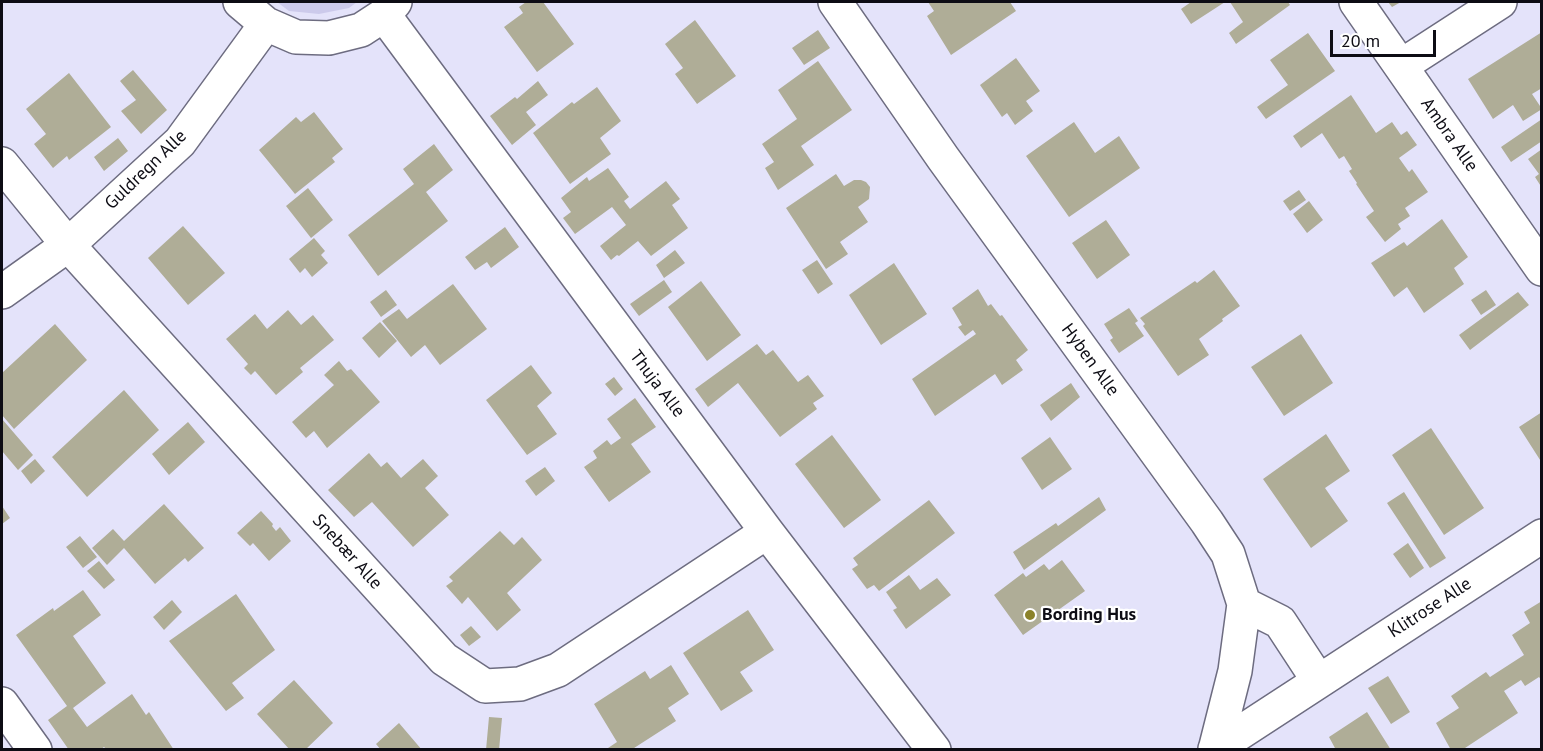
<!DOCTYPE html>
<meta charset="utf-8">
<style>
body{margin:0}
#map{position:relative;width:1543px;height:751px;overflow:hidden;background:#e4e3fa;font-family:"PT Sans",sans-serif}
canvas{display:block}
.frame{position:absolute;inset:0;border:3px solid #0d0c14;pointer-events:none}
.scale{position:absolute;left:1330px;top:30px;width:106px;height:27px;box-sizing:border-box;border:3px solid #0d0c14;border-top:0;padding-left:8px;font-size:18px;line-height:21px;white-space:nowrap;color:#0d0c14;-webkit-text-stroke:4px #fff;paint-order:stroke}
</style>
<div id="map">
<canvas width="1543" height="751"></canvas>
<div class="frame"></div>
<div class="scale">20 m</div>
</div>
<script>
const c = document.querySelector('canvas').getContext('2d');
c.lineJoin = 'round';
function fill(path, color) {
  c.fillStyle = color;
  c.fill(path, 'evenodd');
}
function poly(rows) {
  const path = new Path2D();
  for (const r of rows) {
    path.moveTo(r[0], r[1]);
    for (let i = 2; i < r.length; i += 2) path.lineTo(r[i], r[i + 1]);
  }
  return path;
}
function stroke(path, color, width, dash) {
  c.strokeStyle = color;
  c.lineWidth = width;
  c.lineCap = dash ? 'butt' : 'round';
  c.setLineDash(dash || []);
  c.stroke(path);
}
function drawText(font, color, halo, rows, align = 'center') {
  c.font = font + ' "PT Sans",sans-serif';
  c.lineWidth = 4.5;
  c.setLineDash([]);
  c.textBaseline = 'middle';
  c.strokeStyle = halo;
  c.fillStyle = color;
  for (const [text, x, y, turn = 0] of rows) {
    c.save();
    c.translate(x, y);
    c.rotate((+turn || 0) * Math.PI / 180);
    c.textAlign = isNaN(turn) ? turn : align;
    if (halo) c.strokeText(text, 0, 0);
    c.fillText(text, 0, 0);
    c.restore();
  }
}
const green = poly([
 [277,2,357,2,349,8,319,14,289,11]
]);
const building = poly([
 [526,2,543,2,574,44,537,72,504,27,523,13,519,7],
 [928,2,1010,2,1016,11,951,55,927,16,934,11],
 [1191,2,1225,2,1191,24,1181,9],
 [1230,2,1288,2,1290,5,1236,44,1229,33,1243,22],
 [1388,2,1401,2,1392,7],
 [695,20,736,76,697,104,675,74,683,68,665,44],
 [818,30,830,48,804,65,792,48],
 [1542,32,1542,88,1532,94,1542,109,1523,121,1513,105,1493,119,1468,79],
 [1308,33,1335,71,1266,119,1257,107,1288,85,1270,60],
 [1016,58,1040,91,1026,101,1033,111,1015,125,1007,113,1002,117,980,85],
 [818,61,852,110,801,146,814,165,778,190,765,168,774,162,762,144,797,119,778,90],
 [133,70,167,110,141,134,121,111,136,100,120,81],
 [69,73,111,127,69,160,67,156,53,168,34,144,46,134,26,109],
 [538,81,548,95,526,112,536,125,512,145,490,116,515,97,517,99],
 [597,87,621,121,600,138,611,154,570,184,533,133,572,102,574,104],
 [1351,95,1376,133,1392,122,1401,135,1407,131,1417,145,1399,158,1409,172,1412,169,1428,192,1405,208,1410,216,1398,224,1401,229,1385,242,1366,217,1374,211,1356,184,1357,183,1349,171,1352,169,1344,156,1339,159,1322,133,1301,148,1293,136],
 [314,112,343,149,332,158,335,162,295,194,259,150,296,117,301,122],
 [1542,119,1542,141,1511,162,1501,147],
 [1074,122,1095,153,1119,136,1140,168,1069,217,1026,156],
 [118,138,128,151,104,171,94,157],
 [434,144,453,170,426,192,448,221,378,276,348,235,414,184,403,169],
 [1542,149,1542,188,1535,177,1539,174,1528,159],
 [608,168,629,197,624,201,630,209,666,181,680,199,672,205,688,228,651,256,638,241,619,256,617,255,611,260,600,246,626,225,612,207,575,234,563,218,571,212,561,198,587,177,589,181],
 [836,174,844,186,854,180,861,180,866,182,870,187,869,199,858,207,868,222,840,242,848,254,826,269,786,208],
 [308,188,333,220,311,238,286,206],
 [1299,190,1306,200,1290,211,1283,201],
 [1309,201,1323,220,1307,233,1293,214],
 [1442,219,1468,257,1454,268,1464,284,1424,313,1407,287,1394,297,1371,263,1404,242,1407,246],
 [1106,220,1130,255,1097,279,1072,243],
 [183,226,225,273,188,305,148,258],
 [505,227,519,247,491,268,487,262,475,270,465,257],
 [314,238,325,251,321,255,328,263,312,277,305,268,300,273,289,259],
 [675,250,685,263,664,278,656,265],
 [817,260,833,284,818,294,802,270],
 [894,263,927,314,881,345,849,295],
 [1214,270,1240,306,1222,319,1223,321,1199,339,1209,355,1178,376,1143,326,1145,324,1140,318,1195,281,1197,283],
 [664,280,672,292,639,316,630,304],
 [701,281,741,335,707,361,668,307],
 [453,284,487,329,440,365,425,345,411,357,382,321,399,309,407,319],
 [978,289,988,306,991,304,1000,316,1002,315,1028,350,1016,360,1023,370,1002,385,995,374,935,416,912,379,976,334,973,330,965,336,958,327,962,325,952,308],
 [386,290,397,305,381,317,370,302],
 [1486,290,1496,305,1481,315,1471,300],
 [1518,292,1529,305,1470,350,1459,335],
 [1129,308,1138,321,1135,323,1144,336,1119,353,1110,340,1113,338,1104,324],
 [288,310,301,325,313,315,334,340,300,368,303,372,276,395,255,371,251,375,244,368,248,364,226,339,255,314,267,329],
 [380,322,397,341,379,358,362,338],
 [55,324,87,360,14,429,2,415,2,373],
 [1301,334,1333,383,1284,416,1251,367],
 [757,344,766,355,773,350,798,382,808,375,824,396,813,403,817,409,780,437,738,383,708,407,695,389],
 [339,361,347,371,351,369,380,402,327,448,314,431,306,438,292,422,334,385,324,375],
 [531,365,552,393,537,406,557,434,527,455,486,400],
 [614,377,623,389,615,396,605,384],
 [1071,383,1080,397,1051,421,1040,405],
 [124,390,159,430,87,497,52,457],
 [635,398,656,427,631,444,651,472,609,502,584,467,597,458,593,451,607,440,611,445,621,438,607,419],
 [1542,412,1542,463,1519,427],
 [2,419,33,455,18,470,2,451],
 [188,422,205,442,169,475,152,454],
 [1431,428,1484,508,1444,535,1392,455],
 [1326,434,1350,471,1325,488,1348,521,1311,548,1263,479],
 [832,435,881,500,844,528,795,464],
 [1050,437,1072,469,1042,490,1021,458],
 [369,453,381,467,387,462,401,478,423,459,438,476,425,488,449,515,413,547,372,502,354,517,328,490],
 [35,459,45,471,31,484,21,471],
 [545,467,555,481,536,496,525,481],
 [1404,492,1446,558,1430,568,1387,503],
 [1099,497,1106,510,1024,570,1013,552,1056,523,1058,526],
 [929,500,955,533,879,591,874,585,867,589,852,569,858,565,853,558],
 [164,504,204,548,188,562,185,558,155,584,124,548,107,565,92,548,113,529,124,541],
 [2,506,10,518,2,524],
 [261,511,273,524,272,526,276,531,280,527,291,541,269,561,253,543,250,546,237,533],
 [500,531,514,545,522,537,542,560,507,593,521,610,497,631,468,597,462,604,446,586,453,581,449,577],
 [80,536,97,557,83,568,66,547],
 [1408,543,1424,568,1410,578,1393,554],
 [1062,560,1085,591,1023,635,994,595,1023,573,1026,577,1044,564,1049,570],
 [99,561,115,580,104,589,87,571],
 [909,575,920,590,937,578,951,595,906,629,893,610,897,608,886,592],
 [83,590,101,615,73,636,106,683,73,708,87,727,132,694,146,715,149,712,174,750,107,750,104,747,100,750,69,750,48,720,67,706,16,635,53,608,54,611],
 [236,594,275,650,232,683,244,698,226,711,169,641],
 [172,600,182,612,164,630,153,617],
 [1542,601,1542,681,1539,677,1525,686,1521,680,1504,691,1518,713,1462,750,1451,750,1436,723,1459,708,1451,696,1486,672,1490,677,1524,655,1512,635,1530,623,1524,612],
 [748,610,774,650,740,672,753,691,721,711,683,653],
 [471,626,481,637,469,646,460,635],
 [671,665,689,694,668,708,676,721,631,750,605,750,617,742,594,704,645,671,650,679],
 [1388,676,1410,712,1391,724,1368,688],
 [294,680,333,723,305,750,290,750,257,714],
 [1367,712,1391,750,1336,750,1329,737],
 [489,717,502,718,499,750,486,750],
 [399,723,422,750,381,750,376,744]
]);
const minor = poly([
 [240,2,266,24,296,37,329,38,361,30,384,15,395,2],
 [835,2,943,158,1207,522,1228,554,1244,604,1235,671,1215,750],
 [1356,2,1542,269],
 [384,15,767,532,934,750],
 [1401,66,1500,2],
 [2,164,68,245,444,659,485,686,520,684,558,670,767,532],
 [2,292,68,245,180,142,266,24],
 [1244,604,1280,622,1318,680],
 [2,704,35,750],
 [1215,749,1542,536]
]);
const markers = [
 [1030,615,6,"#8b822a"]
];
const streetNames = [
 ["Ambra Alle",1449,135,55],
 ["Guldregn Alle",146,170,-44],
 ["Hyben Alle",1090,360,54],
 ["Thuja Alle",657,384,53],
 ["Snebær Alle",347,552,48],
 ["Klitrose Alle",1430,608,-33]
];
const poiNames = [
 ["Bording Hus",1042,615]
];
fill(green, '#cccaeb');
fill(building, '#afad97');
stroke(minor, '#6d6c80', 36);
stroke(minor, '#fff', 33);
for (const [x, y, r, color] of markers) {
  const dot = new Path2D();
  dot.arc(x, y, r, 0, 2 * Math.PI);
  c.fillStyle = color;
  c.fill(dot);
  stroke(dot, '#fff', 2);
}
drawText('18px', '#0d0c14', '#fff', streetNames);
drawText('bold 18px', '#0d0c14', '#fff', poiNames, 'left');
</script>
